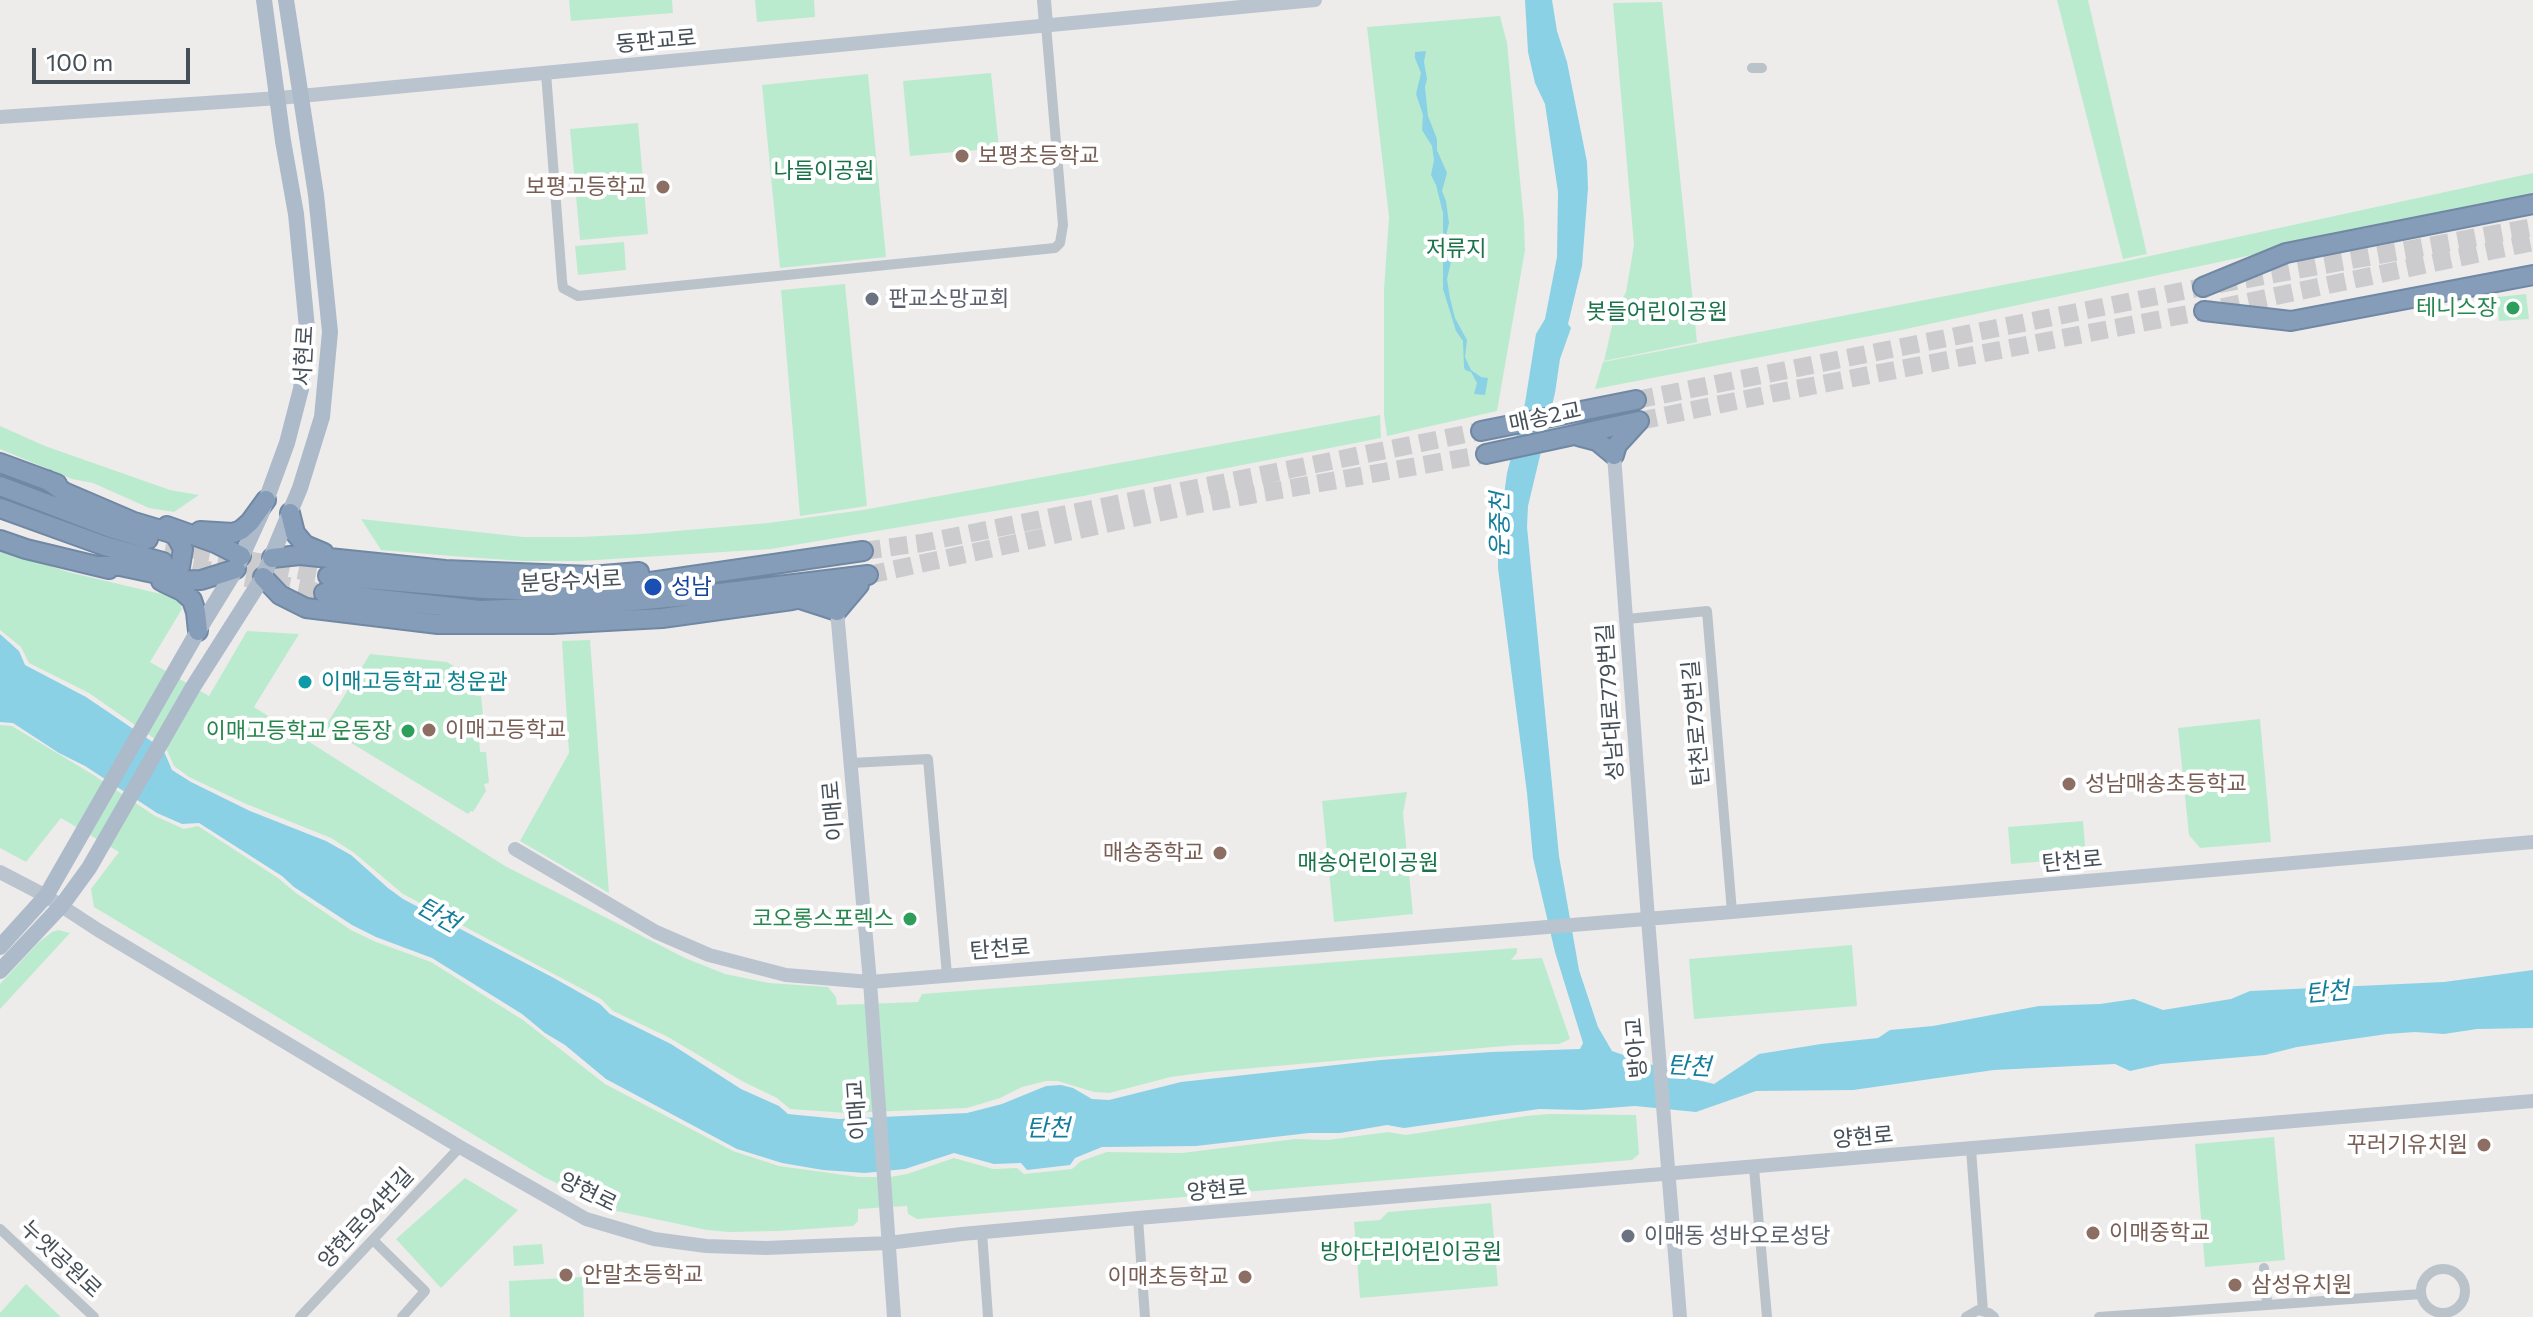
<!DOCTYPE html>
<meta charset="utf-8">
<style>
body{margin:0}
#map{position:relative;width:2533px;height:1317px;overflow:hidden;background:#eeebeb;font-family:Commissioner,sans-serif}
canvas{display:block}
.scale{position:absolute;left:32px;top:48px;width:158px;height:36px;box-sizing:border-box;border:4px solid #454f58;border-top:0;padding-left:10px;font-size:24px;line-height:28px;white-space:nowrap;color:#454f58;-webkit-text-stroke:6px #fff;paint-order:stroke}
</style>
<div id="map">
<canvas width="2533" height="1317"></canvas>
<div class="scale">100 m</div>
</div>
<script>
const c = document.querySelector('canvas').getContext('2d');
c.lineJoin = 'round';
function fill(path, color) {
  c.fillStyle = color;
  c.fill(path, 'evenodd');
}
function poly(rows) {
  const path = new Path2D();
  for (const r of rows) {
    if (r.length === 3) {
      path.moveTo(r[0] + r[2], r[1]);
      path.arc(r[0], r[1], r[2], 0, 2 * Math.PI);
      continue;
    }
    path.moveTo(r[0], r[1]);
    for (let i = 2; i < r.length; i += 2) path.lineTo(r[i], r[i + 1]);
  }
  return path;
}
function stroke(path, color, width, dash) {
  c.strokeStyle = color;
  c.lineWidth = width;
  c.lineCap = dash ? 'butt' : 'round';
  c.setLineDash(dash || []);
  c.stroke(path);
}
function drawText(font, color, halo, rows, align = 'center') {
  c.font = font + ' Commissioner,"Noto Sans KR",sans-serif';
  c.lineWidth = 8;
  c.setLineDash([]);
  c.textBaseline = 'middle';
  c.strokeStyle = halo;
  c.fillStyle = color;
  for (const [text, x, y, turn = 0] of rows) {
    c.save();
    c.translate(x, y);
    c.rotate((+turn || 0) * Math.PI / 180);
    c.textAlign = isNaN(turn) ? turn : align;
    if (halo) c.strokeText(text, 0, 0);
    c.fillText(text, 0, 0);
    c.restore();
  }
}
const green = poly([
 [569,0,672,0,673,13,571,21],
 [755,0,814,0,815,17,757,22],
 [2057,0,2088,0,2147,254,2123,259],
 [1662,2,1697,342,1604,361,1615,313,1626,292,1634,245,1613,3],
 [1500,16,1507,43,1524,222,1525,250,1497,411,1387,436,1384,414,1384,290,1389,217,1367,27],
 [991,73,999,148,910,156,903,81],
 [868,74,886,257,780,268,762,85],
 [638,123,648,234,580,240,570,129],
 [2533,173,2533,195,1901,330,1595,389,1603,362,2122,262],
 [624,242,626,270,578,275,575,246],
 [845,284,867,506,800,516,781,290],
 [2526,294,2529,319,2499,321,2497,297],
 [1380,415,1381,438,1083,496,771,549,580,561,522,561,452,556,381,550,361,519,523,537,580,537,642,534,768,523,863,510],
 [0,426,45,446,170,490,199,495,174,512,149,508,93,483,72,479,0,449],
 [0,549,68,572,178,598,182,609,150,662,209,696,247,631,299,634,254,707,505,866,685,958,725,974,769,983,828,987,836,997,837,1005,918,1002,922,994,1517,948,1517,953,1511,960,1542,958,1570,1039,1559,1044,1516,1045,1208,1072,1171,1077,1109,1093,1094,1092,1058,1081,1046,1081,1022,1087,1000,1098,967,1108,847,1113,790,1109,777,1098,742,1081,668,1037,613,1011,601,999,403,894,353,852,331,838,244,803,189,777,174,766,165,746,89,693,29,663,21,647,0,630],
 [590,640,609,893,520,841,569,753,562,641],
 [370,654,447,662,476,680,475,696,481,696,485,735,479,736,480,752,486,752,489,783,484,784,486,791,473,812,471,811,468,814,325,727],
 [2260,719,2271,842,2200,848,2189,835,2178,728],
 [0,725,12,726,92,774,155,816,184,829,198,826,278,878,296,893,351,930,376,942,431,962,523,1020,605,1084,733,1151,779,1166,859,1177,890,1177,907,1174,954,1158,993,1169,1017,1168,1024,1174,1072,1169,1081,1161,1107,1152,1182,1153,1295,1139,1328,1140,1388,1132,1406,1135,1526,1116,1549,1114,1636,1115,1639,1154,1632,1160,917,1219,908,1214,907,1206,858,1209,858,1221,853,1226,779,1231,729,1232,707,1230,612,1210,544,1177,94,907,91,889,119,852,61,818,26,862,0,848],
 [1407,792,1403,813,1413,914,1334,922,1322,801],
 [2083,821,2086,858,2011,864,2008,827],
 [58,930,70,933,0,1009,0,984,38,943,52,932],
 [1852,945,1857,1006,1694,1019,1689,959],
 [2274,1137,2285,1260,2205,1267,2195,1144],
 [465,1178,518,1210,441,1288,396,1239],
 [1491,1203,1498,1286,1360,1298,1354,1222,1380,1220,1388,1212],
 [542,1244,544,1264,514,1266,513,1246],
 [583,1277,584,1317,510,1317,509,1281],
 [26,1284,61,1317,0,1317,0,1313]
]);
const water = poly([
 [1525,0,1552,0,1557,31,1567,62,1587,162,1588,188,1582,266,1568,324,1571,328,1560,359,1555,393,1528,506,1527,527,1559,856,1579,970,1598,1027,1612,1051,1693,1079,1714,1084,1759,1054,1821,1044,1878,1038,1890,1030,1933,1026,2039,1006,2100,1004,2134,999,2163,1010,2231,999,2250,991,2444,982,2533,970,2533,1028,2477,1029,2444,1034,2415,1032,2387,1034,2297,1047,2265,1055,2161,1064,2130,1071,2115,1064,1994,1070,1853,1090,1756,1091,1696,1112,1635,1106,1582,1110,1539,1109,1404,1128,1387,1125,1340,1133,1309,1133,1196,1146,1102,1147,1075,1158,1070,1165,1027,1170,1021,1163,994,1164,954,1153,905,1169,865,1173,823,1170,782,1163,737,1149,606,1079,565,1045,545,1033,522,1014,432,958,376,937,352,925,294,887,282,876,199,823,182,824,157,813,85,766,59,753,13,723,0,722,0,634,19,651,25,665,86,697,163,749,172,770,191,782,250,811,326,841,351,855,388,888,403,899,552,977,600,1004,610,1014,671,1044,741,1089,779,1106,788,1114,839,1119,967,1113,1002,1104,1046,1086,1061,1085,1073,1088,1092,1099,1109,1100,1181,1082,1381,1060,1491,1052,1580,1049,1583,1043,1555,952,1533,858,1527,793,1498,568,1498,540,1507,473,1525,403,1536,334,1545,319,1557,257,1558,192,1545,104,1535,83,1528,52],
 [1426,51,1424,62,1427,79,1425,87,1428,116,1437,139,1437,150,1447,173,1442,191,1446,201,1449,223,1445,240,1451,262,1447,279,1450,298,1455,318,1467,340,1465,357,1471,370,1481,377,1488,378,1485,395,1474,394,1477,383,1471,372,1465,370,1464,367,1463,341,1456,331,1443,289,1443,213,1436,185,1431,175,1434,160,1432,146,1422,130,1423,115,1416,94,1421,73,1415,58,1415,52]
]);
const highwayTunnel = poly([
 [1636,400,2203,287,2533,227],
 [1639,421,1775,393,2204,311,2533,242],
 [166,544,328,576],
 [863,551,922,543,1481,431],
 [166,562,324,593],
 [868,575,1194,505,1486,454]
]);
const street = poly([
 [1752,68,1762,68],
 [546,73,562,280,563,288,578,296,1055,248,1060,243,1063,225,1046,25],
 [1627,619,1707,611,1732,912],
 [851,763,928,759,947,975],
 [1971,1149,1983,1311],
 [1754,1168,1767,1317],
 [1138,1218,1145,1317],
 [0,1229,94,1317],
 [982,1232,988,1317],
 [373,1240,425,1291,402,1317],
 [2264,1268,2267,1303],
 [2443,1291,22],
 [300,1317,460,1147],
 [1966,1317,1978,1310,1989,1313,1994,1317],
 [2099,1317,2421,1294]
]);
const secondary = poly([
 [1044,0,1046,25],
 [0,117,279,98,1315,0],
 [1614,455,1648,919,1680,1317],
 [837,611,870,982,894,1317],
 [515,849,656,932,709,955,786,975,870,982,1732,912,2533,842],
 [0,872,46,896,98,930,460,1147,586,1219,654,1239,706,1246,766,1248,888,1243,962,1234,1138,1218,2533,1101]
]);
const primary = poly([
 [0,947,46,896,198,631,236,569,261,514,287,443,301,389,307,328,296,214,283,141,264,0],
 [0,971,62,905,89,868,193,687,263,577,300,488,322,417,330,332,316,195,286,0]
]);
const highway = poly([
 [2203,287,2286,253,2533,204],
 [2204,311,2291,321,2533,275],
 [1481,431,1636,400],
 [1578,436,1597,441,1614,455,1617,445,1639,421],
 [1486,454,1639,421],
 [0,463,57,484],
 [47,480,64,492,134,522,171,533,176,536,183,549,180,567,167,576,120,566,99,566],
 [0,486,111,528,148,539],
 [0,508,105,546,163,562],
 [290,513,295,533,305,545,324,553],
 [167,526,215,543,241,556],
 [200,531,233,533,241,530,250,522,266,500],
 [0,540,26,549,109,569],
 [272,558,300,555,445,570,591,576,639,572],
 [328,576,484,589,582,592,863,551],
 [263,577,280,595,306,608,438,624,552,624,662,618,792,600,855,588],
 [161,581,201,580,236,569],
 [163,582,182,591,192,600,196,612,198,631],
 [324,593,480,610,581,606,720,593,868,575],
 [803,600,837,611,859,585]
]);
const markers = [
 [962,156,8,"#8d6e63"],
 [663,187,8,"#8d6e63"],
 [872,299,8,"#6b7280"],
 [2513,308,8,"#2e9e5b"],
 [653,587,10,"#1a4fb4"],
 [305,682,8,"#0f9aa8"],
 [429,730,8,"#8d6e63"],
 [408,731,8,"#2e9e5b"],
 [2069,784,8,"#8d6e63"],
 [1220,853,8,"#8d6e63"],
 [910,919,8,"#2e9e5b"],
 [2484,1145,8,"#8d6e63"],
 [2093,1233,8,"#8d6e63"],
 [1628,1236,8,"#6b7280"],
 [566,1275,8,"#8d6e63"],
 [1245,1277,8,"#8d6e63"],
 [2235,1285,8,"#8d6e63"]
];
const streetNames = [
 ["동판교로",656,41,-5],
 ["서현로",304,356,-87],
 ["매송2교",1545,417,-12],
 ["분당수서로",571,581,-3],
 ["성남대로779번길",1610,702,-94],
 ["탄천로79번길",1696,723,-95],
 ["이매로",833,811,-95],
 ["탄천로",2072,861,-5],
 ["탄천로",1000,949,-4],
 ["방아교",1636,1048,-95],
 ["이매교",857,1110,-94],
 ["양현로",1863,1137,-5],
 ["양현로",1217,1190,-5],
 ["양현로",588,1192,26],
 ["양현로94번길",366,1218,-47],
 ["누엣공원로",61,1259,43]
];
const educationNames = [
 ["보평초등학교",978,156],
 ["보평고등학교",647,187,"right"],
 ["이매고등학교",445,730],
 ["성남매송초등학교",2085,784],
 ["매송중학교",1204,853,"right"],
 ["꾸러기유치원",2468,1145,"right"],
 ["이매중학교",2109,1233],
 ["안말초등학교",582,1275],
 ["이매초등학교",1229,1277,"right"],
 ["삼성유치원",2251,1285]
];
const parkNames = [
 ["나들이공원",824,171],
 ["저류지",1456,249],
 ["봇들어린이공원",1657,312],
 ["매송어린이공원",1368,863],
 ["방아다리어린이공원",1411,1252]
];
const worshipNames = [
 ["판교소망교회",888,299],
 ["이매동 성바오로성당",1644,1236]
];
const leisureNames = [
 ["테니스장",2497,308],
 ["이매고등학교 운동장",392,731],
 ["코오롱스포렉스",894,919]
];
const transitNames = [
 ["성남",671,587]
];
const cultureNames = [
 ["이매고등학교 청운관",321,682]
];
const waterNames = [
 ["운중천",1500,525,-90],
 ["탄천",438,915,30],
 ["탄천",2327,992,-5],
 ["탄천",1689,1066,3],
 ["탄천",1048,1128]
];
fill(green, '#bbebce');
fill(water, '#8ad1e6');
stroke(highwayTunnel, '#ccccce', 18, [18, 9]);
stroke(highway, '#7088a4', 22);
stroke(street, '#bac3ca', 10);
stroke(secondary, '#bac4cf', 14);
stroke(primary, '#acbaca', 16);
stroke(highway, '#859db9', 18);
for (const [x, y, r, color] of markers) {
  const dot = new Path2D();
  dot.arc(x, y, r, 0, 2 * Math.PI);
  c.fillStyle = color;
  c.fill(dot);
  stroke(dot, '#fff', 3);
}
drawText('22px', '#454f58', '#fff', streetNames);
drawText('22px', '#785e54', '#fff', educationNames, 'left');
drawText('22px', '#1b7449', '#fff', parkNames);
drawText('22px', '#5b616d', '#fff', worshipNames, 'left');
drawText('22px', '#27864d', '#fff', leisureNames, 'right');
drawText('22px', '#164399', '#fff', transitNames, 'left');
drawText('22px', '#0d838f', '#fff', cultureNames, 'left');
drawText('italic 24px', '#137d9c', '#fff', waterNames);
</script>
